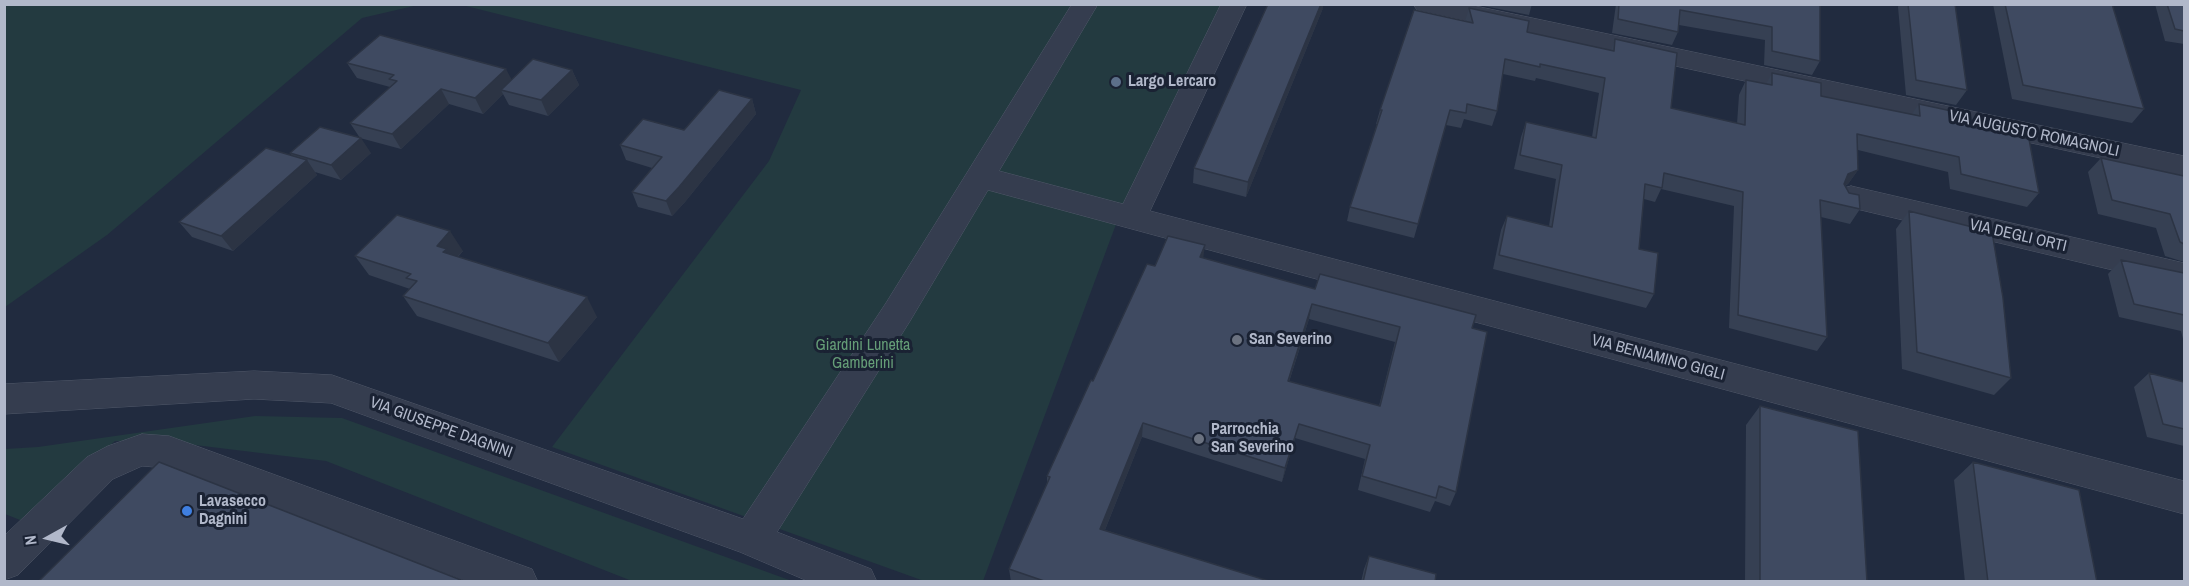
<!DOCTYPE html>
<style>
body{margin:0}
#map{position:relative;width:2189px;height:586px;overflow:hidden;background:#212b3f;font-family:"Archivo Narrow",sans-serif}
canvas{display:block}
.frame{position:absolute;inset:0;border:6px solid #b1b8ca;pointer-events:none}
.north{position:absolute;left:18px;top:508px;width:60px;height:60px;-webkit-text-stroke:4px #1a2233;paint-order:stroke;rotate:262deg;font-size:16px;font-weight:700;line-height:24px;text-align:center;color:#b1b8ca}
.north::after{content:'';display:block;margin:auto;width:21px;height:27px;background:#b1b8ca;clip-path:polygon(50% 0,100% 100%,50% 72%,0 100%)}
</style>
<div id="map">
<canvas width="2189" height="586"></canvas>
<div class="frame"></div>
<div class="north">N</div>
</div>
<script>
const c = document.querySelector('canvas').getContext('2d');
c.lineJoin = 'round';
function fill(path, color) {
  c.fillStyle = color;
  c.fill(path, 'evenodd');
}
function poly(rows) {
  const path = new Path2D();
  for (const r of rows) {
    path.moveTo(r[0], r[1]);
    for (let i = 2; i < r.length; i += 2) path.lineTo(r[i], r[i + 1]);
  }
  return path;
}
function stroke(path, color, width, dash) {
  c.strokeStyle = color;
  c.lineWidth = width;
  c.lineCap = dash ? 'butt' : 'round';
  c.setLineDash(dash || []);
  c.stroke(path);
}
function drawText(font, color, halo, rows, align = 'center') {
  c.font = font + ' "Archivo Narrow",sans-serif';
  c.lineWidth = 6;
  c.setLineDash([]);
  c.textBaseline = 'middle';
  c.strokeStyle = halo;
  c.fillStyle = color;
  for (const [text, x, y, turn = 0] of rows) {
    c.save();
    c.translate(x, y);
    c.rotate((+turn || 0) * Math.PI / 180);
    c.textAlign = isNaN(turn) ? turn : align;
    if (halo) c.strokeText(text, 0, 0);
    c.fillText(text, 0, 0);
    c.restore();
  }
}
const green = poly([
 [5,4,418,4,418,5,362,18,107,235,5,307],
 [462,5,1224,5,1115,227,983,581,924,581,552,447,769,161,801,90],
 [255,416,342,418,792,581,632,581,326,461,162,441,115,441,25,522,5,514,5,449,38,447]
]);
const minor = poly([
 [1072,4,1098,4,999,171,1123,204,1221,4,1247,4,1150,211,2184,481,2184,514,988,190,910,321,777,532,871,569,877,582,810,582,740,552,331,403,254,399,4,414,4,384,254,371,332,375,743,519,886,303,1072,4],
 [1413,4,1466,4,2184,156,2184,176,1426,12,1417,10,1413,4],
 [1851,186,2184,263,2184,287,1840,205,1836,197,1840,189,1851,186],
 [142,434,169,436,518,564,532,569,538,582,468,582,168,468,142,466,113,479,18,575,4,580,4,536,87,457,108,446,142,434]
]);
const wall = poly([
 [1474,4,1532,4,1529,15],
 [1616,4,1820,4,1820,61,1812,75,1764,65,1765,40,1679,25,1678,32,1672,45,1612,33],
 [1899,4,1955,4,1967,90,1956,105,1906,95,1898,7],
 [1993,4,2112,4,2144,109,2132,123,2012,99],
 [2155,4,2184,4,2184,44,2165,41],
 [1323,8,1246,197,1193,183,1194,168],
 [1469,8,1527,32,1611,50,1615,39,1671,108,1737,124,1739,95,1746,80,1766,84,1772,73,1821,96,1911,115,1919,104,1972,127,2039,193,2027,207,1950,189,1948,172,1858,150,1858,170,1848,184,1845,186,1860,209,1850,224,1821,217,1827,337,1817,351,1729,328,1734,206,1661,189,1655,202,1644,199,1639,249,1654,294,1646,308,1493,269,1501,230,1507,216,1549,226,1556,179,1514,169,1521,137,1526,122,1592,137,1599,93,1536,78,1535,81,1503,74,1497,111,1492,126,1464,119,1461,128,1446,125,1414,238,1347,221,1350,207,1377,124,1376,124,1380,110,1465,21],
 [347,63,512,80,572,70,579,85,548,116,509,105,503,94,483,114,449,104,401,149,360,138,350,123,390,87,357,78],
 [752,99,756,114,685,202,672,216,638,207,632,192,652,168,626,160,620,145,684,130],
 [290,153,371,153,341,180,315,172,317,175,233,251,192,237,179,222,292,156],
 [2101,158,2184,176,2184,262,2165,256,2156,228,2098,214,2088,172],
 [1909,211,2011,378,1994,395,1902,369,1896,229],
 [463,251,458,257,597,317,559,362,417,316,403,296,410,289,369,275,355,256],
 [1203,258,1315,289,1472,328,1456,492,1450,506,1435,501,1430,512,1358,490,1365,459,1295,438,1282,482,1142,437,1105,530,1272,582,1011,582,1009,569,1047,483,1047,476,1155,266],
 [1309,319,1395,342,1379,406,1289,382],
 [2121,260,2184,273,2184,343,2181,331,2119,317,2108,274],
 [2149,373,2184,382,2184,446,2147,437,2134,387],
 [1760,406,1867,582,1745,582,1746,425],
 [1973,462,2097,582,1965,582,1954,480],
 [1369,556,1435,582,1361,582,1364,569]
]);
const shadedWall = poly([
 [1321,4,1323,4,1323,8,1246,197,1248,182],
 [506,69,514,84,501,90,503,94,483,114,475,98],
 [572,70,579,85,548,116,541,100],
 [441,89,449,104,401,149,392,134],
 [752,99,756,114,685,202,672,216,666,201],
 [361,138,371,153,341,180,331,165],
 [307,160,317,175,233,251,221,236],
 [1858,170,1848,184,1838,188,1848,174],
 [450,231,463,251,454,260,437,246],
 [1205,245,1203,260,1200,257],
 [587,297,597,317,559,362,548,343],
 [1312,304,1309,319,1284,396,1288,381],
 [1143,423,1142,437,1100,542,1100,529],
 [1299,424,1295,438,1282,482,1285,468]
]);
const building = poly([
 [1268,4,1321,4,1248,182,1194,168,1268,4],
 [1619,4,1820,4,1820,61,1772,51,1772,27,1680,10,1678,32,1618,19,1619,4],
 [1908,4,1955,4,1967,90,1916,80,1908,4],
 [2005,4,2112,4,2144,109,2023,85,2005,4],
 [2167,4,2184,4,2184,31,2175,29,2167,4],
 [1469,8,1529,21,1527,32,1614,51,1615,39,1677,53,1671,108,1745,125,1746,80,1772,85,1772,73,1821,83,1821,96,1920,116,1919,104,1970,115,1972,127,2029,139,2039,193,1961,174,1959,157,1857,134,1858,170,1848,174,1844,184,1849,193,1859,195,1860,209,1820,200,1827,337,1738,315,1743,192,1664,173,1662,188,1645,184,1639,249,1658,253,1654,294,1499,255,1507,216,1552,227,1562,165,1520,155,1526,122,1596,138,1605,78,1540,64,1540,67,1505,59,1497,111,1467,104,1466,113,1450,110,1418,224,1350,207,1382,110,1380,110,1414,10,1473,23,1469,8],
 [380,35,506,69,475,98,441,89,392,134,350,123,397,81,389,79,394,75,347,63,380,35],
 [533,59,572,70,541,100,501,90,533,59],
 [719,90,752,99,679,187,666,201,632,192,662,157,620,145,643,119,684,130,719,90],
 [320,127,361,138,331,165,290,153,320,127],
 [266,148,307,160,221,236,179,222,266,148],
 [2101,158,2184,176,2184,244,2180,242,2170,214,2112,200,2101,158],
 [1909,211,1992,232,2003,298,2011,378,1917,352,1909,211],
 [397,215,450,231,437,246,447,249,443,252,587,297,548,343,403,296,417,281,406,278,411,274,355,256,397,215],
 [1168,236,1205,245,1200,257,1315,289,1320,274,1476,315,1472,328,1487,332,1456,492,1439,486,1436,498,1362,476,1370,445,1299,424,1285,468,1143,423,1100,529,1272,582,1047,582,1009,569,1050,477,1047,476,1091,380,1093,381,1147,264,1155,266,1168,236],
 [1312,304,1400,327,1380,406,1288,381,1312,304],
 [2121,260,2184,273,2184,315,2134,304,2121,260],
 [2149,373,2184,382,2184,429,2163,424,2149,373],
 [1760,406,1858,431,1867,582,1760,582,1760,406],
 [159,462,466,582,38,582,159,462],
 [1973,462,2079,490,2097,582,1988,582,1973,462],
 [1369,556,1436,574,1435,582,1363,582,1369,556]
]);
const markers = [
 [1116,82,6,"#5c6f8a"],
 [1237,340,6,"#6b7280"],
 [1199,439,6,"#6b7280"],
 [187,511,6,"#3f7fe0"]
];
const poiNames = [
 ["Largo Lercaro",1128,82],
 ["San Severino",1249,340],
 ["Parrocchia",1211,430],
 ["San Severino",1211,448],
 ["Lavasecco",199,502],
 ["Dagnini",199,520]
];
const streetNames = [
 ["VIA AUGUSTO ROMAGNOLI",2034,134,12],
 ["VIA DEGLI ORTI",2018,236,13],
 ["VIA BENIAMINO GIGLI",1658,358,15],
 ["VIA GIUSEPPE DAGNINI",441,428,20]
];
const parkNames = [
 ["Giardini Lunetta",863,346],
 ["Gamberini",863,364]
];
fill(green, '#233a40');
stroke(minor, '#505869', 1);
fill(minor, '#353d4f');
fill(wall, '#364053');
fill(shadedWall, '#2c3444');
fill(building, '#3f4a61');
stroke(building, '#2c3444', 1.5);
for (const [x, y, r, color] of markers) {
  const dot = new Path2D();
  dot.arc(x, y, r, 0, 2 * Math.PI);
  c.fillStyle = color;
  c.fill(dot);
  stroke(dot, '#1a2233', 2);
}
drawText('bold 16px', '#b1b8ca', '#1a2233', poiNames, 'left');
drawText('16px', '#b1b8ca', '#1a2233', streetNames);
drawText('16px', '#659d77', '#1a2233', parkNames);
</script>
